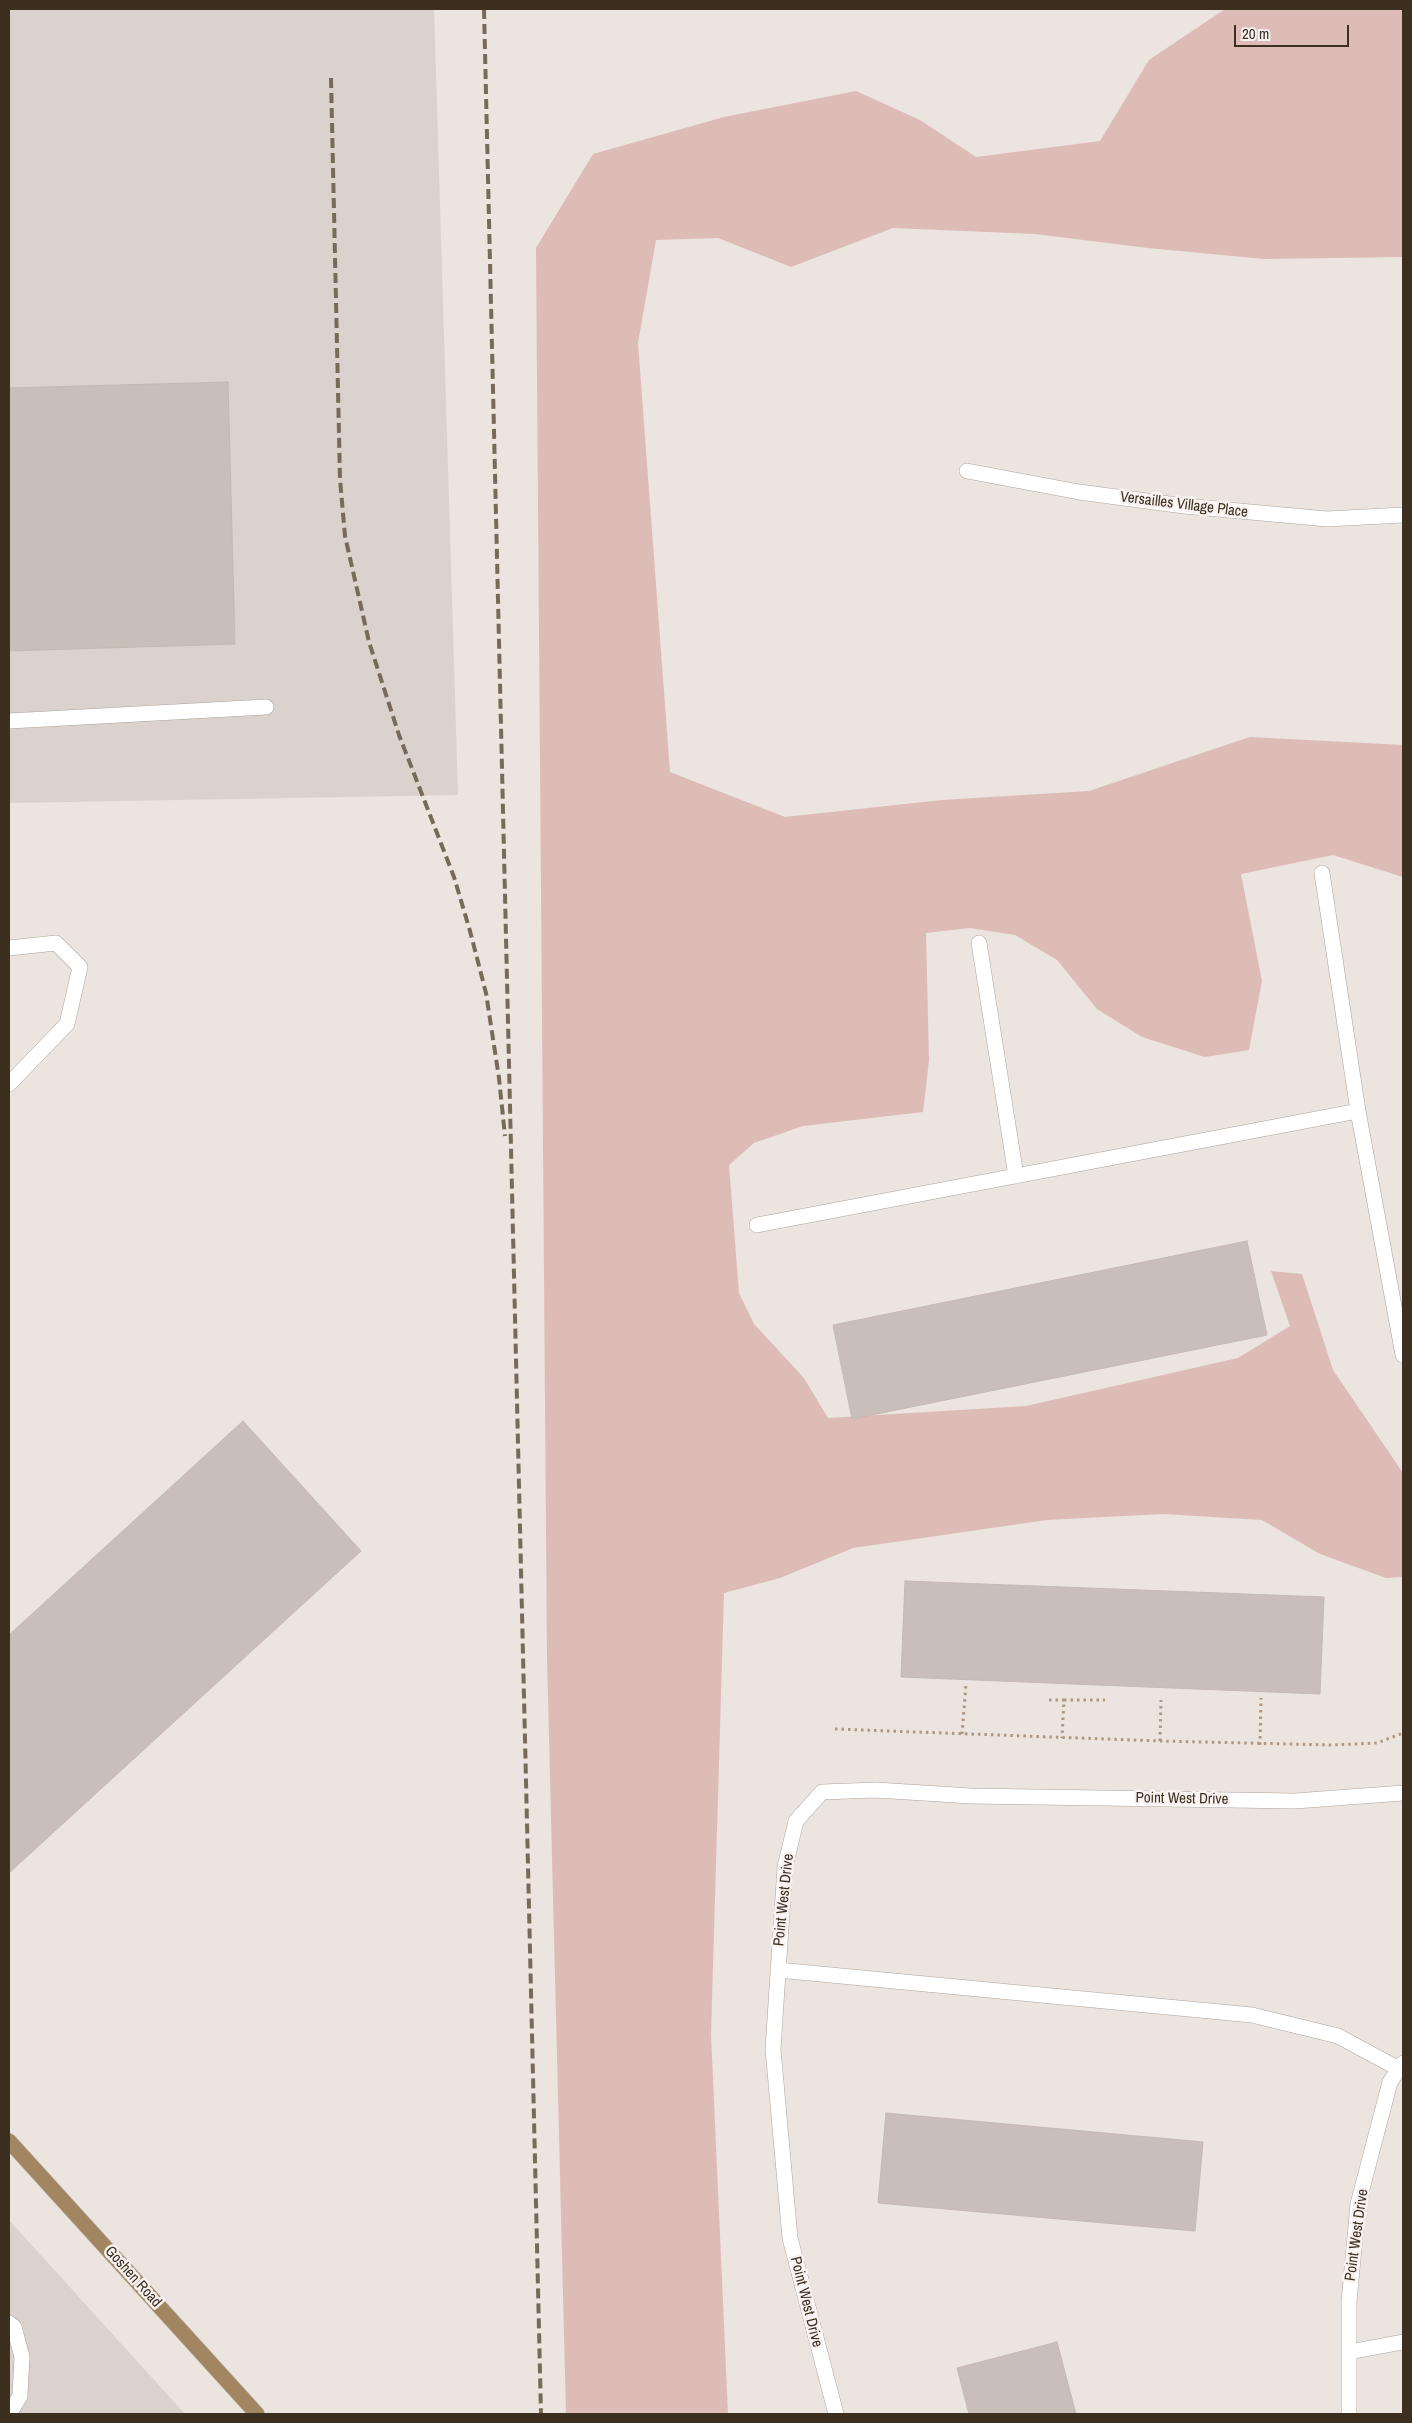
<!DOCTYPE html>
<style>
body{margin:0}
#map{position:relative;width:1412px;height:2423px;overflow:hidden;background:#ebe4df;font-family:"Archivo Narrow",sans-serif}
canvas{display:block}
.frame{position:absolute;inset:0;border:10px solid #3c2f20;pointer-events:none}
.scale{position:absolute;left:1234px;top:25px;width:115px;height:22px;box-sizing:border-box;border:2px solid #3c2f20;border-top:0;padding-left:6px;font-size:15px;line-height:18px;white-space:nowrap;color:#3c2f20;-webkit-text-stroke:4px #f8f2f0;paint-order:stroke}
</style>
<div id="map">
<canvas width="1412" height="2423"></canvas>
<div class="frame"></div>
<div class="scale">20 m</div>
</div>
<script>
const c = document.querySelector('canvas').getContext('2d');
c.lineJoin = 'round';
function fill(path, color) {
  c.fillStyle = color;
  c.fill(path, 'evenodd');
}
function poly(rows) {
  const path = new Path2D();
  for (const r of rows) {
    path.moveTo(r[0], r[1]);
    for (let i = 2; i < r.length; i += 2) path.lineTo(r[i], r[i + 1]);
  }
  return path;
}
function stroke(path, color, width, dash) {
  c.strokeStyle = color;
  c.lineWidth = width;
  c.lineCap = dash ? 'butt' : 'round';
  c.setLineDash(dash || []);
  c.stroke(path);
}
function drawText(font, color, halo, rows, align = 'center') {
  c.font = font + ' "Archivo Narrow",sans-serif';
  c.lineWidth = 5;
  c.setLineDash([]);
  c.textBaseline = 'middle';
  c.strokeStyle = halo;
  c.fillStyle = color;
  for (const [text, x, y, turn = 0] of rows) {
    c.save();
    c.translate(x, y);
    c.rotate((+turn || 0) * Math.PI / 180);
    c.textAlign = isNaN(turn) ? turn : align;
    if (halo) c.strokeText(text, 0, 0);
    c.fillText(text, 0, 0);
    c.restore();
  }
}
const built = poly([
 [9,9,434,9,458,795,9,803],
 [9,2220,185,2414,9,2414]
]);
const green = poly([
 [1225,9,1403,9,1403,257,1264,259,1148,248,1035,234,893,228,791,267,718,238,656,240,638,343,670,772,785,817,942,800,1089,791,1250,737,1403,745,1403,877,1333,855,1241,874,1262,981,1249,1050,1205,1057,1142,1037,1097,1009,1057,960,1015,935,970,928,926,933,929,1060,923,1112,803,1126,754,1143,729,1165,739,1293,754,1324,804,1378,828,1418,1026,1406,1238,1358,1290,1326,1271,1271,1302,1274,1333,1370,1403,1473,1403,1577,1386,1578,1320,1554,1262,1520,1163,1514,1047,1520,853,1548,780,1578,724,1593,711,2034,728,2414,566,2414,547,1657,536,248,593,154,724,117,856,91,920,120,976,157,1100,141,1149,60]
]);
const building = poly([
 [228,382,235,644,9,651,9,388,228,382],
 [1247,1241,1267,1335,852,1419,833,1325,1247,1241],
 [243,1421,361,1551,9,1873,9,1635,243,1421],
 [905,1581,1324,1597,1320,1694,901,1677,905,1581],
 [886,2113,1203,2142,1195,2231,878,2203,886,2113],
 [1057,2342,1076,2414,969,2414,957,2368,1057,2342]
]);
const path = poly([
 [1049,1700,1064,1700,1062,1738],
 [1064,1700,1105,1700],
 [835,1729,1160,1741,1332,1745,1377,1743,1403,1733],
 [962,1734,966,1684],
 [1160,1741,1161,1700],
 [1260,1745,1261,1698]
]);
const service = poly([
 [9,721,266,707],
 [9,948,56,943,80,967,67,1024,9,1084],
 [9,2323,14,2327,22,2357,20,2396,9,2414]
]);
const minor = poly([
 [967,471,1079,492,1184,506,1327,519,1403,515],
 [1322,873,1358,1111,1403,1355],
 [979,943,1016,1176],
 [757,1225,1358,1111],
 [778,1970,1252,2015,1338,2036,1399,2069],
 [1349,2352,1403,2342],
 [836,2414,790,2238,773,2049,785,1867,796,1821,822,1792,876,1790,971,1796,1295,1801,1403,1793],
 [1349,2414,1349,2302,1358,2204,1390,2082,1403,2063]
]);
const primary = poly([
 [9,2141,257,2414]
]);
const rail = poly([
 [484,9,541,2414],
 [331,78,340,479,345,536,369,642,399,735,454,877,470,931,486,993,499,1078,505,1136]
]);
const streetNames = [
 ["Versailles Village Place",1184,505,7],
 ["Point West Drive",1182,1799,1],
 ["Point West Drive",784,1900,-84],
 ["Point West Drive",1357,2235,-82],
 ["Goshen Road",133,2277,48],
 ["Point West Drive",806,2302,76]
];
fill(built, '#dbd2ce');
fill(green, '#ddbbb7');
fill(building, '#c9bfb8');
stroke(building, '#c5b9b2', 1);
stroke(service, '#aca39a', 16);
stroke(minor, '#aca39a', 16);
stroke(primary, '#c4c1bc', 16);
stroke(path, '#b0977f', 3, [2.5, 4]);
stroke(service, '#fff', 15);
stroke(minor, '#fff', 15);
stroke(primary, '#a28662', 15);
stroke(rail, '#786a5a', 4, [10, 5]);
drawText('15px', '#3c2f20', '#f8f2f0', streetNames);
</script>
